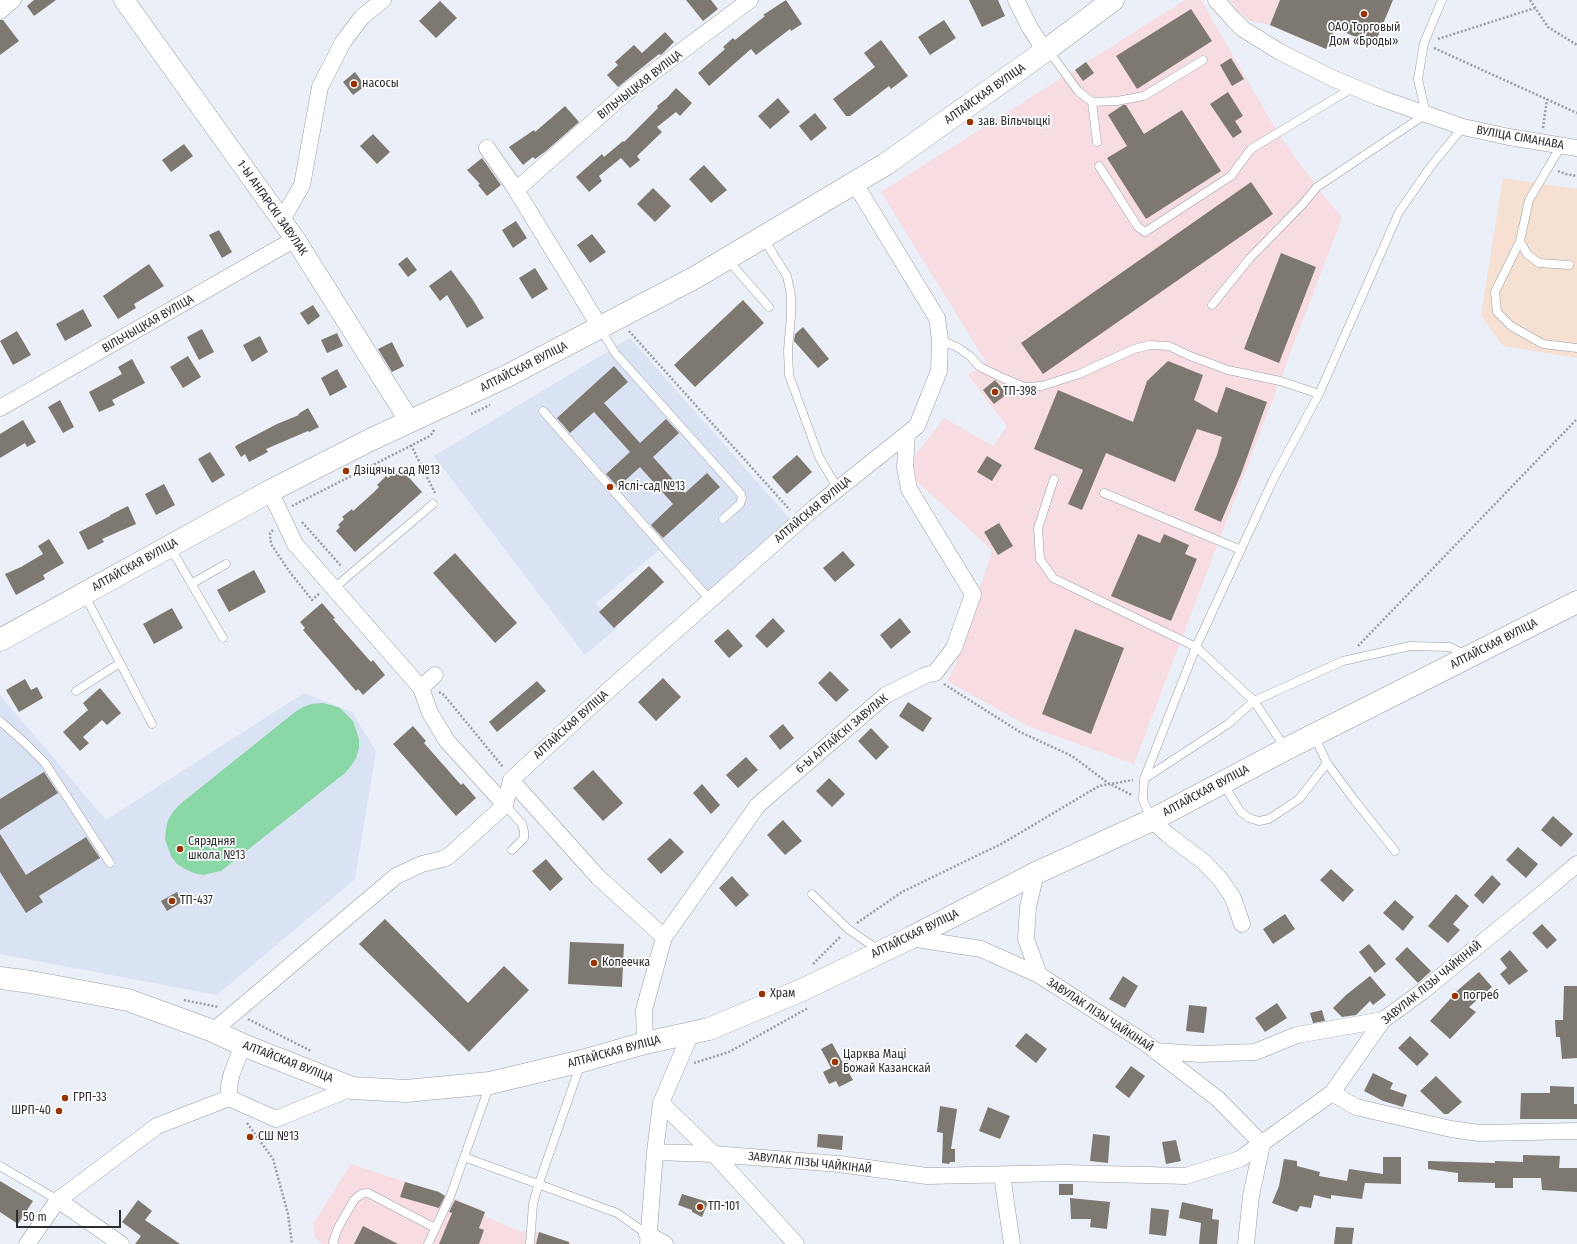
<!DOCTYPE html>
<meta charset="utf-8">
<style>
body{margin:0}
#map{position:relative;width:1577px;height:1244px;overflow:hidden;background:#eaeff8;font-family:"Fira Sans Condensed",sans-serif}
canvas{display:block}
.scale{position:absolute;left:16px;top:1210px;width:105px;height:18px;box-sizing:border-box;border:2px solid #2a2c30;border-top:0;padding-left:5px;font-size:12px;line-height:14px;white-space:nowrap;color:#2a2c30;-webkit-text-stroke:3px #fff;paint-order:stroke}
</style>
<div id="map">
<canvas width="1577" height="1244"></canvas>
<div class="scale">50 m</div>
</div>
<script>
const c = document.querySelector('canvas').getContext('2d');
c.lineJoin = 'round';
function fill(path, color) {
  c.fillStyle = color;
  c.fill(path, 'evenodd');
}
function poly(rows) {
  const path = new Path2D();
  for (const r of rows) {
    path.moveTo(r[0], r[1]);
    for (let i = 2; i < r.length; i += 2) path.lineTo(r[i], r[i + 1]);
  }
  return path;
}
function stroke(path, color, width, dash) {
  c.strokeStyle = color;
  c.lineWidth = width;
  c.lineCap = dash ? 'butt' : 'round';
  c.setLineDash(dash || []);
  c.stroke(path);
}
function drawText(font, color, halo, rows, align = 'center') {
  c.font = font + ' "Fira Sans Condensed",sans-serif';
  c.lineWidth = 3.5;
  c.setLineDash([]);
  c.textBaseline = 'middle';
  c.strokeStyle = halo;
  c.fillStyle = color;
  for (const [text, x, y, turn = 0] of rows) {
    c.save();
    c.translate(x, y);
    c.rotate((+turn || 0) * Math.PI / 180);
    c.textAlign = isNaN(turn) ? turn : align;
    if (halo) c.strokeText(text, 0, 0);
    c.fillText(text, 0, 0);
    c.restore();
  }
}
const commercial = poly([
 [1503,178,1577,189,1577,358,1503,346,1481,315]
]);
const industrial = poly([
 [1185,0,1201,0,1278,133,1317,187,1342,218,1134,764,1028,726,947,681,956,664,992,550,912,477,908,465,944,418,993,446,1007,426,968,375,986,362,881,192],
 [1229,0,1393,0,1374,45,1335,28,1326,49,1270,25,1250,21,1241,14],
 [351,1164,456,1199,485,1212,484,1216,521,1232,531,1230,575,1244,323,1244,315,1238,313,1224]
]);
const built = poly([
 [630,338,789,518,703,598,659,550,596,603,617,628,585,655,434,456],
 [304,693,352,712,376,751,355,879,217,995,0,954,0,695,106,820]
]);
const green = poly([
 [322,703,331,705,340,708,353,721,359,739,359,748,356,758,351,766,345,773,221,871,203,875,194,873,185,869,177,864,171,856,165,839,166,829,168,820,173,812,179,805,295,712,303,707,312,704]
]);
const building = poly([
 [34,0,56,0,34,16,27,6],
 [686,0,711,0,718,9,703,21],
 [786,0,802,24,791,31,790,29,756,55,751,49,709,86,698,73,725,49,723,47,733,38,735,40,765,16,763,15],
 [969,0,998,0,1005,16,982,27],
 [1280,0,1393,0,1374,45,1335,28,1326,49,1270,25],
 [440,1,457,18,436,38,419,21],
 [1191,9,1212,41,1137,89,1116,56],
 [0,20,3,20,19,41,0,55],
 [944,20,956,38,930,55,918,37],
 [665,32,674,42,662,54,660,55,659,54,618,87,607,75,618,65,615,62,634,45,642,53],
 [881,40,908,76,891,89,889,86,850,116,846,116,833,99,875,67,864,53],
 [1231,58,1244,79,1232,86,1220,65],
 [1086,62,1094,73,1083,81,1075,70],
 [355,72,365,86,353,95,343,82],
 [676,88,692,103,680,116,676,112,657,127,662,132,637,156,640,160,630,168,621,158,599,176,602,181,589,192,576,177,602,154,604,157,623,141,624,142,658,108,657,106,667,98],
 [1228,92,1243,116,1235,121,1242,132,1233,138,1210,104],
 [778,98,790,112,770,129,758,116],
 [1123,105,1126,105,1144,134,1182,110,1221,171,1146,219,1107,158,1127,146,1108,115],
 [565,106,579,122,546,151,535,159,533,157,523,165,509,147,534,130,535,132],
 [815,113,827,128,811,141,799,126],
 [373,134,390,152,377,164,360,146],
 [184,144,193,156,171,172,162,160],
 [482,158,501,185,487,196,478,185,480,184,467,170],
 [704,165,727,190,711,203,689,179],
 [1251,182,1273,214,1043,374,1021,343],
 [653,188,671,206,655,222,637,204],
 [516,221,527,238,513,248,502,230],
 [219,230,232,252,222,258,209,235],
 [592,234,606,252,590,263,577,245],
 [1281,253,1316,267,1279,363,1244,349],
 [407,257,417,270,408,277,398,264],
 [149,264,164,286,134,304,136,308,118,319,103,296],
 [535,268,548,289,532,299,519,278],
 [451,270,473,300,484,318,467,328,447,295,440,301,429,286],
 [743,300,764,323,695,387,674,365],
 [313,305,320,316,308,325,300,313],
 [83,309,92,326,65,341,56,324],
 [803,327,829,359,818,368,794,341,795,334],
 [202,329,214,352,199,360,187,337],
 [17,331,31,355,13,365,0,341],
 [337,333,343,346,327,353,321,340],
 [260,336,268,352,252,362,243,345],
 [392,342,404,366,392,372,378,349],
 [188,356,201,377,183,388,170,367],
 [132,359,145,383,112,400,115,405,99,412,89,392,122,374,118,367],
 [1168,361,1203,375,1194,400,1217,413,1226,387,1267,402,1241,474,1221,522,1194,510,1217,455,1222,437,1197,429,1175,482,1106,453,1082,510,1068,504,1083,470,1034,449,1058,390,1133,422,1147,381],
 [614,366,628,382,604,403,640,443,666,419,679,433,653,457,685,493,707,473,720,487,663,538,651,525,673,504,640,467,618,487,606,474,630,452,594,412,570,433,557,418],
 [337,369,347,387,330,396,321,378],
 [995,380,1007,394,994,404,983,390],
 [60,400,74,427,63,433,48,407],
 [308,408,319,427,309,432,308,431,266,449,268,452,249,462,245,454,241,457,235,447,237,445,277,424,299,415,298,414],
 [23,420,36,442,27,447,25,443,0,458,0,434],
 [210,452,225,475,212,483,198,459],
 [797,455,812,472,787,494,772,477],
 [987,456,1002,465,992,481,977,472],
 [403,471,422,492,355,552,336,531,340,527,338,525,344,519,342,517,352,509,353,511,373,493,379,487,377,485,386,476,388,478,395,472,398,475],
 [164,484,175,505,156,515,145,494],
 [128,506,136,524,102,539,104,542,88,550,79,532,110,516,110,515],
 [999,523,1013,546,998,555,984,532],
 [1138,534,1160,543,1164,534,1189,545,1185,554,1197,559,1171,621,1111,596],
 [49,539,64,563,43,575,45,579,16,595,5,574,21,567,43,554,38,546],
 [843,551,855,565,835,582,823,568],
 [455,553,517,623,495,643,433,573],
 [649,566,664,582,614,628,599,612],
 [254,570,266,592,229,612,217,590],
 [322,603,335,618,333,619,371,662,373,660,385,675,363,695,358,689,356,691,303,630,305,628,300,622],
 [172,608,183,628,154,644,143,624],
 [773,618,785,631,767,648,755,636],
 [900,618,911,632,891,649,880,635],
 [728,629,743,646,729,658,714,641],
 [1075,629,1124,648,1091,734,1042,714],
 [830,671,849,690,836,702,818,683],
 [663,678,681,697,656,721,638,702],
 [25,679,31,690,37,687,43,698,19,712,6,690],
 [537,681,546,691,497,732,489,722],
 [100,688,121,713,107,725,102,720,83,737,89,743,80,751,63,732,88,710,83,703],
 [908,702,932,718,923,732,899,716],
 [783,724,794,738,780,750,769,736],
 [413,726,426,741,424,743,461,785,463,783,476,798,456,816,393,744],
 [871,728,889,747,876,760,858,741],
 [746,757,758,770,738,788,726,775],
 [593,770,623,803,603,821,573,788],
 [44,772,58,793,0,830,0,799],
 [829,778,845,794,832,807,816,791],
 [702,784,720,805,711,814,693,793],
 [1553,816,1573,834,1561,847,1541,830],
 [783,820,802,841,785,855,767,835],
 [0,834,26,875,86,837,100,858,39,896,43,902,26,913,0,872],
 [670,838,684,852,661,874,647,859],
 [1518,847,1538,864,1526,878,1506,860],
 [546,859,563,879,550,891,532,871],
 [1331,869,1354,890,1343,902,1320,880],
 [1492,875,1501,884,1483,904,1474,895],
 [732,876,749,895,736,907,719,888],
 [177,892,182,902,167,911,161,901],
 [1456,894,1469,906,1453,924,1460,930,1448,943,1428,926],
 [1395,900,1414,917,1403,931,1383,913],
 [1285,914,1295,929,1273,944,1263,929],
 [385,919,468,1003,504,966,529,990,469,1052,359,944],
 [1542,924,1557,940,1547,949,1532,933],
 [570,942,624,944,622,987,568,984],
 [1369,944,1386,964,1375,973,1359,952],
 [1407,947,1431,971,1418,983,1395,959],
 [1510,950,1528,971,1509,985,1500,974,1507,968,1500,959],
 [1479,972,1492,987,1469,1007,1476,1012,1450,1039,1430,1021,1452,997,1451,996],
 [1123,976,1138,986,1125,1008,1109,999],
 [1370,976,1386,995,1373,1005,1370,1001,1356,1015,1342,1017,1333,1008,1346,995],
 [1564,986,1577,986,1577,1058,1562,1059,1560,1037,1556,1037,1555,1020,1563,1020],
 [1277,1003,1287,1018,1265,1032,1255,1018],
 [1189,1005,1207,1007,1204,1033,1186,1031],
 [1322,1010,1325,1021,1313,1023,1310,1013],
 [1026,1033,1047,1049,1036,1063,1015,1046],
 [1410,1036,1429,1054,1417,1066,1398,1048],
 [832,1043,843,1063,848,1060,853,1071,849,1073,853,1080,839,1087,836,1081,829,1084,823,1072,831,1068,821,1049],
 [1131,1066,1145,1076,1129,1098,1115,1087],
 [1373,1073,1393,1083,1390,1089,1407,1095,1403,1107,1383,1101,1364,1091],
 [1436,1076,1462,1102,1448,1114,1444,1114,1420,1091],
 [1550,1086,1574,1087,1574,1104,1577,1104,1577,1119,1520,1119,1521,1093,1550,1093],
 [940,1106,957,1109,951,1149,955,1149,955,1162,950,1162,949,1164,942,1163,943,1133,937,1132],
 [988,1107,1010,1116,1000,1139,979,1131],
 [818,1134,843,1136,842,1150,817,1147],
 [1093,1134,1110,1136,1108,1163,1090,1161],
 [1176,1140,1181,1161,1166,1164,1162,1142],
 [1523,1155,1560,1156,1559,1168,1577,1168,1577,1192,1542,1190,1541,1178,1513,1178,1513,1188,1495,1188,1495,1183,1458,1182,1458,1173,1428,1169,1428,1161,1495,1163,1495,1161,1523,1162],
 [1383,1157,1401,1157,1401,1184,1365,1183,1362,1199,1331,1195,1331,1199,1314,1195,1311,1208,1300,1206,1297,1212,1272,1203,1279,1186,1284,1159,1297,1161,1297,1166,1320,1172,1319,1176,1347,1181,1349,1169,1383,1174],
 [0,1181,33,1201,18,1224,0,1212],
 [405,1182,439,1192,445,1196,439,1208,400,1197],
 [1059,1184,1073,1184,1073,1195,1059,1195],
 [682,1194,708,1202,702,1217,692,1212,692,1210,678,1205],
 [1070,1198,1110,1202,1107,1229,1090,1227,1091,1219,1071,1219],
 [138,1200,152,1211,145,1220,180,1244,135,1244,141,1236,122,1222],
 [455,1200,485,1212,479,1228,484,1230,479,1244,439,1244,452,1213,449,1212],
 [1182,1202,1213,1209,1212,1219,1219,1220,1217,1244,1199,1244,1201,1223,1179,1218],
 [1151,1208,1169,1210,1166,1236,1149,1234],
 [363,1226,398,1244,354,1244],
 [1336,1227,1354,1228,1352,1244,1334,1244],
 [539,1232,569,1242,569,1244,536,1244]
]);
const path = poly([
 [1530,0,1548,27,1577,45],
 [1438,39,1535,8],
 [1434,48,1577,113],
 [1543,128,1547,99],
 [1558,171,1566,174,1577,176],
 [629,331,790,510],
 [471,414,490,405],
 [411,445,435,493],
 [292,506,430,436,435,429],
 [302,522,342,567],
 [273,530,270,533,271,544,289,571,312,600,320,593],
 [1358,646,1577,419],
 [944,684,1020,732,1072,756,1108,783,1132,795],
 [439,692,444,695,503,767],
 [857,923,902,892,1003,843,1099,786,1133,780],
 [813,964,841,936],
 [184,1000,218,1007],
 [248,1019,311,1051],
 [694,1063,729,1052,808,1008],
 [247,1123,273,1159,288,1214,292,1244]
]);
const service = poly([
 [1048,50,1078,91,1092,102,1117,101,1144,96,1203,60],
 [1092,102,1097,142],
 [1561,146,1529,200,1520,241,1527,254,1539,263,1569,265],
 [1099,166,1138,227,1145,232,1231,176,1251,149,1354,87],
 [763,238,787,276,791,295,791,316,788,350,789,375,819,457,838,489],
 [1520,241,1495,292,1497,312,1511,326,1543,344,1577,348],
 [727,259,769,307],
 [1212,305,1250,258,1302,205,1317,187,1426,114,1418,79,1424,43,1442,0],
 [600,328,615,353,741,494,742,498,740,504,723,519],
 [940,340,957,347,970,356,980,367,1003,378,1024,387,1042,386,1079,374,1134,349,1150,345,1169,346,1190,356,1228,370,1280,381,1319,394],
 [543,411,710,600],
 [1054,479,1038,528,1040,559,1053,578,1196,647,1254,701,1286,749],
 [1104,493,1241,550],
 [170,547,223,638],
 [191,584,226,564],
 [333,589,433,504],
 [84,594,152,724],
 [76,691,120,663],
 [0,721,25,743,45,763,110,863],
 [1327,763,1355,801,1395,851],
 [1144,779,1228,724,1254,701,1343,661,1410,646,1450,647,1466,655],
 [1223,783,1240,811,1249,818,1259,821,1269,819,1299,799,1327,763,1314,736],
 [505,805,522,824,524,831,524,838,512,850],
 [1152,820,1143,800,1144,779,1196,647,1273,480,1319,394,1399,212,1431,166,1463,127],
 [812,894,848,929,880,951],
 [464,1157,617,1213,647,1234],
 [0,1166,58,1200],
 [334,1244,333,1242,338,1228,354,1200,361,1194,368,1193,435,1228],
 [428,1244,450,1197,490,1084],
 [530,1244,533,1204,539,1183,581,1063]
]);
const minor = poly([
 [1016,0,1030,28,1045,51],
 [1216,0,1233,19,1243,29,1280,52,1332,78,1380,98,1463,127,1509,137,1577,148],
 [0,11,13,0],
 [487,148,513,185,600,327],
 [516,190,628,91,750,0],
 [282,220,302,185,320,87,343,42,362,17,383,0],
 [0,408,295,239],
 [270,491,295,544,421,688,430,713,447,741,505,805],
 [421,688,435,675],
 [511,780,598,877,664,937],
 [1152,820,1168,835,1204,862,1221,880,1233,898,1242,924],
 [1036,873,1028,907,1026,939,1039,975],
 [910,938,981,949,1039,975,1144,1042,1218,1099,1262,1144],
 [213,1031,396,876,422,864,443,859,449,856,505,805,511,780,610,689,814,508,917,426,939,371,940,340,937,318,854,182],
 [645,1043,644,1010,664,937,758,805,886,695,926,675,935,673,954,648,973,594,909,489,905,467,907,434],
 [243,1045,232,1073,229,1086,229,1098,276,1119,352,1088],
 [1155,1051,1200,1054,1255,1052,1297,1035,1383,1020],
 [1332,1093,1356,1107,1451,1129,1479,1133,1577,1131],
 [655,1152,714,1154,661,1103],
 [1002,1175,1012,1244],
 [58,1200,121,1244],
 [647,1234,665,1244],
 [27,1244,58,1200,157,1126,229,1098],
 [648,1244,655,1152,661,1103,691,1033],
 [796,1244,714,1154,839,1164,927,1176,1065,1173,1186,1176,1240,1159,1332,1093,1383,1020,1423,991,1544,892,1577,864],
 [1246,1244,1251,1196,1262,1144]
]);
const tertiary = poly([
 [124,0,295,239,410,422]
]);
const secondary = poly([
 [0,640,270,491,370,440,507,376,696,277,886,164,1045,51,1113,0],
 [0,978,31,982,128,1000,213,1031,243,1045,352,1088,406,1091,490,1083,582,1061,645,1043,709,1029,802,990,910,938,1036,873,1152,820,1286,749,1577,602]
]);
const markers = [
 [1364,14,4,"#983303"],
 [354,84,4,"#983303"],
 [970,122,4,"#983303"],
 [995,392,4,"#983303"],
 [346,471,4,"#983303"],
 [610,487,4,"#983303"],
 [180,849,4,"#983303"],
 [172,901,4,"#983303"],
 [594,963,4,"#983303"],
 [762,994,4,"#983303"],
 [1455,996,4,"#983303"],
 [835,1062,4,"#983303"],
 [65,1098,4,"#983303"],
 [59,1111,4,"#983303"],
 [250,1137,4,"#983303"],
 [700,1207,4,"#983303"]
];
const poiNames = [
 ["ОАО Торговый",1364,28,"center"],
 ["Дом «Броды»",1364,42,"center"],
 ["насосы",362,84],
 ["зав. Вільчыцкі",978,122],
 ["ТП-398",1003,392],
 ["Дзіцячы сад №13",354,471],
 ["Яслі-сад №13",618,487],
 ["Сярэдняя",188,842],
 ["школа №13",188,856],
 ["ТП-437",180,901],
 ["Копеечка",602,963],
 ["Храм",770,994],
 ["погреб",1463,996],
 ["Царква Маці",843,1055],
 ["Божай Казанскай",843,1069],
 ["ГРП-33",73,1098],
 ["ШРП-40",51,1111,"right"],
 ["СШ №13",258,1137],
 ["ТП-101",708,1207]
];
const streetNames = [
 ["ВІЛЬЧЫЦКАЯ ВУЛІЦА",640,85,-38],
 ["АЛТАЙСКАЯ ВУЛІЦА",985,94,-35],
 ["ВУЛІЦА СІМАНАВА",1520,138,10],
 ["1-Ы АНГАРСКІ ЗАВУЛАК",272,208,55],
 ["ВІЛЬЧЫЦКАЯ ВУЛІЦА",148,324,-30],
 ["АЛТАЙСКАЯ ВУЛІЦА",524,367,-27],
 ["АЛТАЙСКАЯ ВУЛІЦА",813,510,-40],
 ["АЛТАЙСКАЯ ВУЛІЦА",135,565,-29],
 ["АЛТАЙСКАЯ ВУЛІЦА",1494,644,-27],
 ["АЛТАЙСКАЯ ВУЛІЦА",571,725,-42],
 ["6-Ы АЛТАЙСКІ ЗАВУЛАК",842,734,-40],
 ["АЛТАЙСКАЯ ВУЛІЦА",1206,791,-28],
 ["АЛТАЙСКАЯ ВУЛІЦА",915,934,-26],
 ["ЗАВУЛАК ЛІЗЫ ЧАЙКІНАЙ",1432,983,-39],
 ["ЗАВУЛАК ЛІЗЫ ЧАЙКІНАЙ",1100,1015,33],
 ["АЛТАЙСКАЯ ВУЛІЦА",614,1052,-15],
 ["АЛТАЙСКАЯ ВУЛІЦА",288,1062,21],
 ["ЗАВУЛАК ЛІЗЫ ЧАЙКІНАЙ",810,1163,6]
];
fill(commercial, '#f5e0d2');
fill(industrial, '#f7dde2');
fill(built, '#dae3f3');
fill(green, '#89d7a4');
fill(building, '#7d7870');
stroke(service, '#989ca5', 9);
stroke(minor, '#989ca5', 17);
stroke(tertiary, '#989ca5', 21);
stroke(secondary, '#989ca5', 23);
stroke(path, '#9a9ea5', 2.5, [2, 2]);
stroke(service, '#fff', 8);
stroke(minor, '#fff', 16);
stroke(tertiary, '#fff', 20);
stroke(secondary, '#fff', 22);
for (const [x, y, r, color] of markers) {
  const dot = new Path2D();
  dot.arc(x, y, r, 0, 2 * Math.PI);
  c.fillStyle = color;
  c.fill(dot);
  stroke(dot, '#fff', 1.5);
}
drawText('12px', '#2a2c30', '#fff', poiNames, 'left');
drawText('12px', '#2a2c30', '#fff', streetNames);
</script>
